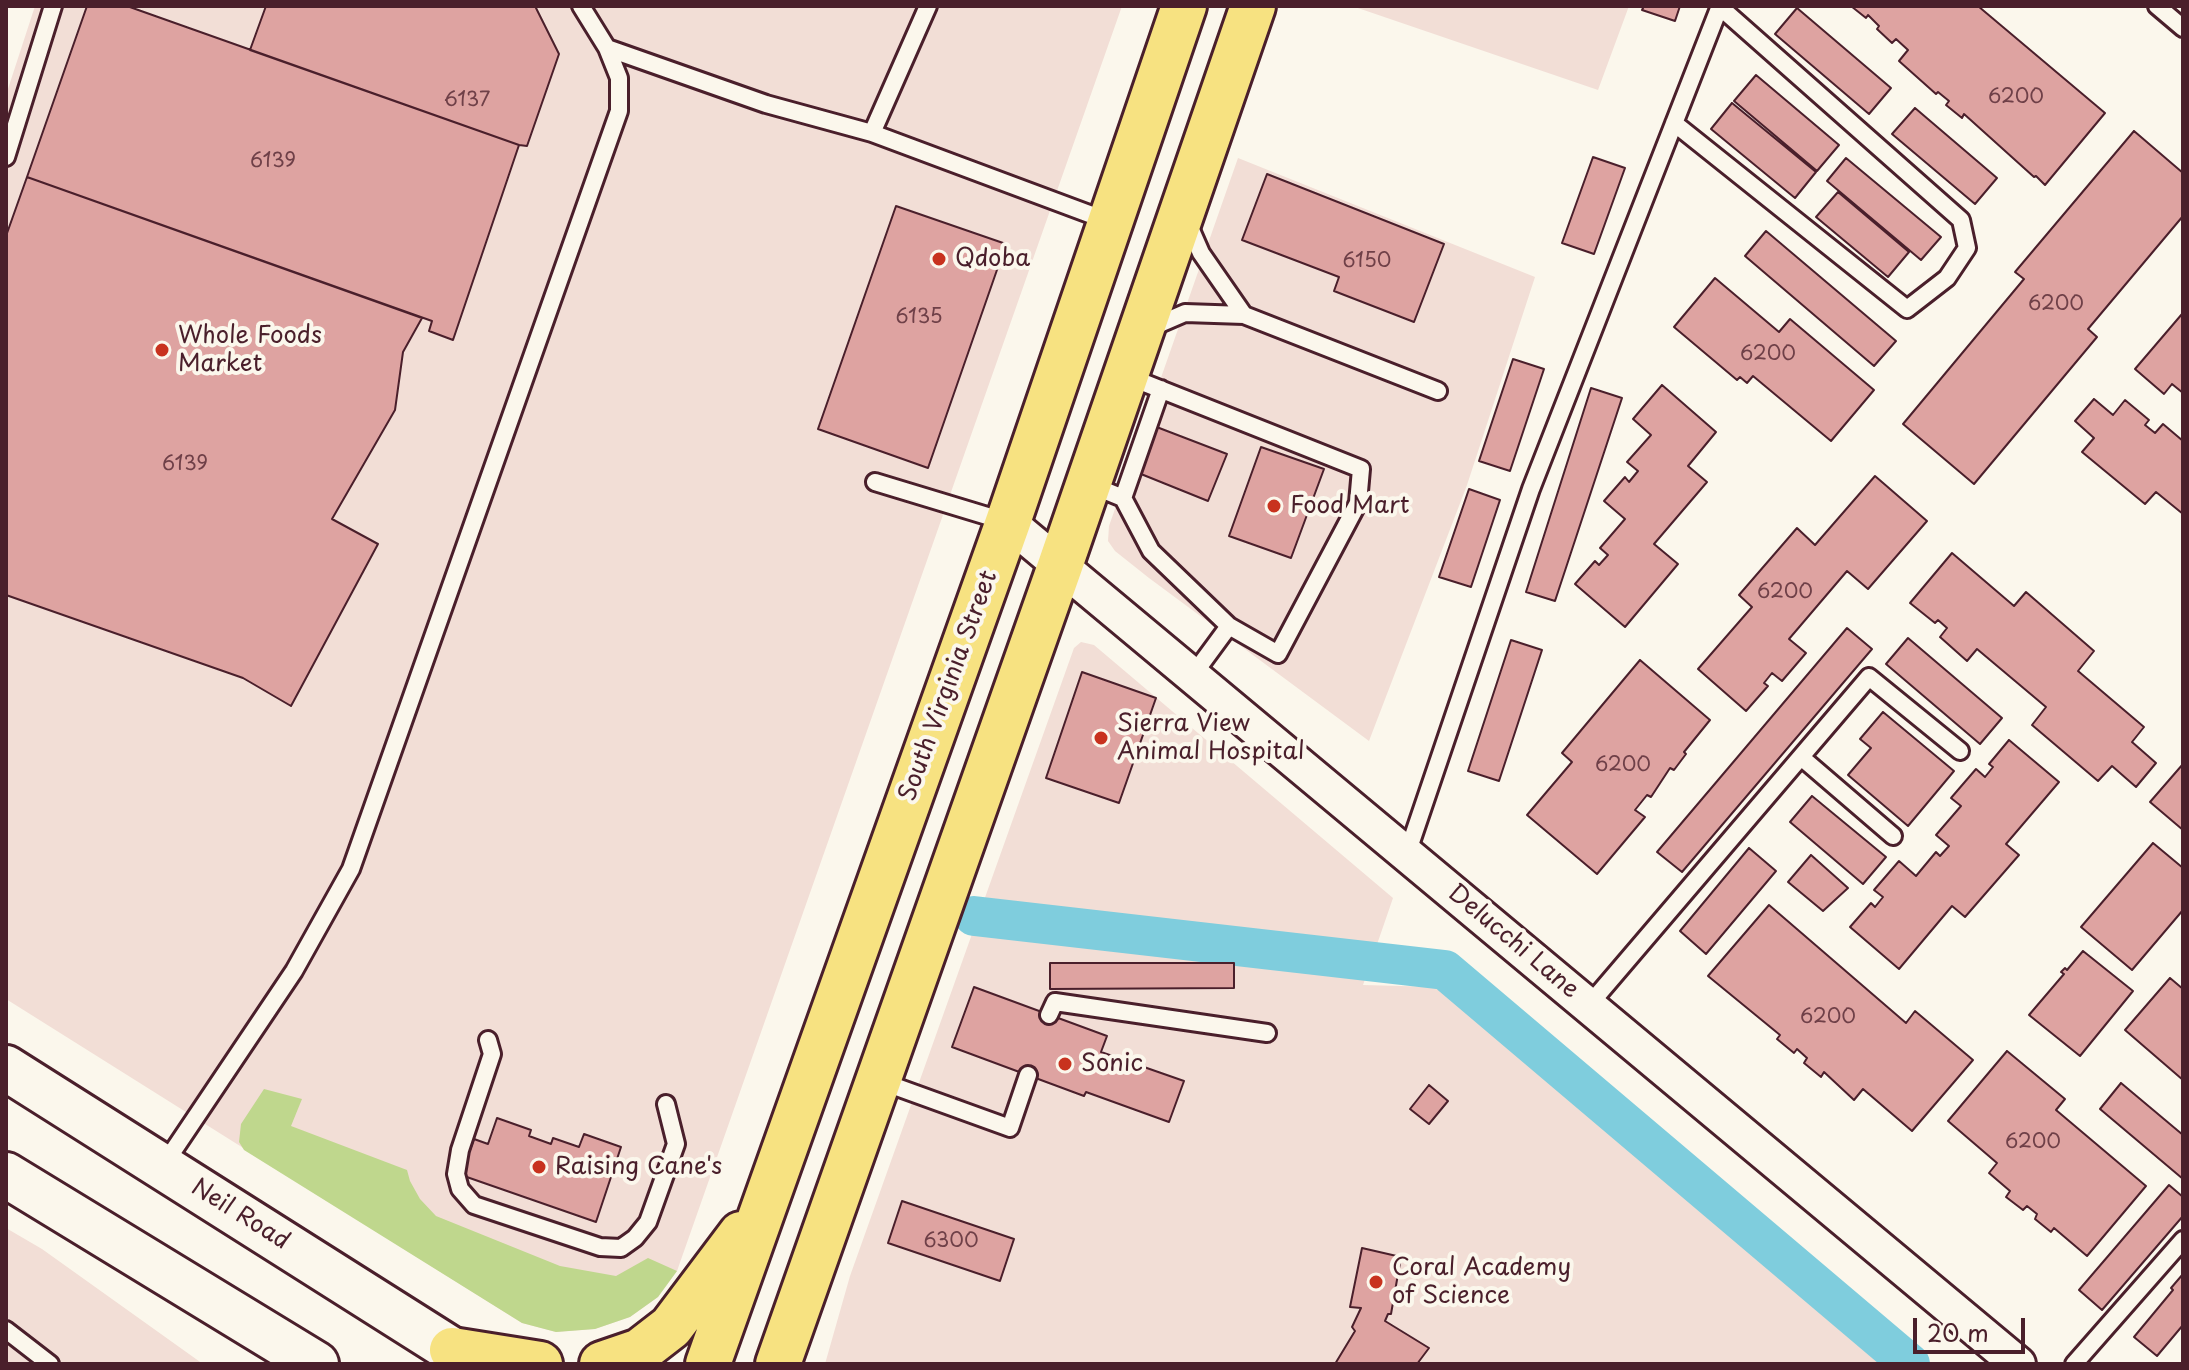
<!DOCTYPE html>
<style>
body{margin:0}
#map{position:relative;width:2189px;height:1370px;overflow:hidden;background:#fbf7ec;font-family:"Playpen Sans",sans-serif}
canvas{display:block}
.frame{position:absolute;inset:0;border:8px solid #4a1f2b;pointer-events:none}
.scale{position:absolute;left:1913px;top:1318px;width:112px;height:36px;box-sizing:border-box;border:4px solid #4a1f2b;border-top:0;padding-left:10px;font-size:24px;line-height:28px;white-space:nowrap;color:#4a1f2b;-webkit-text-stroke:6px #fbf7ec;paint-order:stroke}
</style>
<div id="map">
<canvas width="2189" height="1370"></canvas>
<div class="frame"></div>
<div class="scale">20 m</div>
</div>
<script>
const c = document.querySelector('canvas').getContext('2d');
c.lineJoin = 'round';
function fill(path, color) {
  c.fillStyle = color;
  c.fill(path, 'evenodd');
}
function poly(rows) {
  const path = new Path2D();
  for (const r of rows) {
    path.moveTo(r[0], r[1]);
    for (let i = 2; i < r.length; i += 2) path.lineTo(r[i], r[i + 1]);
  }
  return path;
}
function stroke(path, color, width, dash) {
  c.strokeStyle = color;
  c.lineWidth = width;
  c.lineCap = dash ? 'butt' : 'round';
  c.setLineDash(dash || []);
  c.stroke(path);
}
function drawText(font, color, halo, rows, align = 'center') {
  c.font = font + ' "Playpen Sans",sans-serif';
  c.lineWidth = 8;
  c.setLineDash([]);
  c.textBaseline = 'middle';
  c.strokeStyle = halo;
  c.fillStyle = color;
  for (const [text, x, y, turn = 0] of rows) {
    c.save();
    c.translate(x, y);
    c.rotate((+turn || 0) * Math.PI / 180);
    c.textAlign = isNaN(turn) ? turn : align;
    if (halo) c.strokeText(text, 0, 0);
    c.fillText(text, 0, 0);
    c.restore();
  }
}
const built = poly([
 [35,6,1122,6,677,1271,658,1297,630,1317,595,1329,556,1332,522,1323,6,999,6,95],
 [1352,6,1629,6,1598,90],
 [1238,158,1535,277,1467,485,1369,741,1149,578,1115,551,1108,541,1109,526],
 [1081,642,1094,645,1393,898,1363,985,1438,987,1880,1364,825,1364,850,1276,1074,648],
 [6,1228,42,1249,203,1364,6,1364]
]);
const green = poly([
 [264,1089,302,1099,291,1126,407,1170,410,1181,420,1199,436,1216,560,1266,616,1276,648,1258,677,1271,658,1297,630,1317,595,1329,556,1332,522,1323,244,1150,239,1142,241,1124]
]);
const canal = poly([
 [974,916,1445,970,1910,1364]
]);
const building = poly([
 [87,6,127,6,519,145,453,340,429,331,432,321,27,177,87,6],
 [266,6,535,6,559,54,527,146,519,145,250,50,266,6],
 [1644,6,1680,6,1675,21,1642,10,1644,6],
 [1851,6,1978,6,2105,113,2045,185,2036,176,2034,177,1964,114,1962,118,1946,105,1949,101,1938,92,1936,94,1899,61,1908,50,1896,39,1892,43,1877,29,1879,26,1868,15,1866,18,1851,6],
 [1797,8,1891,88,1869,114,1775,34,1797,8],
 [1756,75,1839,145,1817,171,1734,101,1756,75],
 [1732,103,1816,172,1795,198,1711,129,1732,103],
 [1915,108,1997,178,1975,204,1892,134,1915,108],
 [2134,131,2183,173,2183,216,2088,329,2097,337,1974,484,1903,424,2024,279,2015,272,2134,131],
 [1593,157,1625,168,1594,254,1562,243,1593,157],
 [1846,158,1941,237,1921,260,1827,181,1846,158],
 [1267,174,1444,244,1414,322,1334,291,1339,277,1242,240,1267,174],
 [27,177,422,318,403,352,395,410,332,519,378,544,291,706,243,678,6,595,6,236,27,177],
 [1838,192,1909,252,1888,277,1816,217,1838,192],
 [896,206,1006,244,928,468,818,429,896,206],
 [1766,231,1896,341,1874,366,1745,256,1766,231],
 [1715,278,1779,332,1790,319,1874,390,1831,441,1753,376,1747,383,1740,377,1737,380,1674,327,1715,278],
 [2182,314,2183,393,2172,384,2164,394,2135,369,2182,314],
 [1513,359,1544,369,1510,471,1479,461,1513,359],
 [1662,385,1716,432,1688,466,1707,482,1654,544,1678,564,1625,627,1575,584,1595,561,1599,565,1608,555,1600,548,1625,519,1604,501,1625,477,1629,482,1638,471,1627,462,1651,435,1633,419,1662,385],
 [1591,388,1622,398,1555,601,1526,592,1591,388],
 [2094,399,2113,415,2125,400,2149,420,2145,425,2155,433,2163,424,2183,441,2183,514,2156,492,2145,504,2082,452,2094,438,2075,421,2094,399],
 [1154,426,1227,454,1208,501,1136,472,1154,426],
 [1261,447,1324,469,1291,558,1229,536,1261,447],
 [1875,476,1927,521,1868,589,1847,571,1789,639,1806,653,1782,681,1772,673,1764,683,1768,686,1746,711,1698,669,1752,607,1739,595,1797,528,1815,545,1875,476],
 [1469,489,1500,500,1471,587,1439,577,1469,489],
 [1952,553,2014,606,2026,592,2094,651,2078,671,2144,727,2132,742,2156,763,2136,787,2112,766,2098,781,2032,725,2046,707,1977,649,1967,661,1940,637,1947,628,1938,620,1935,623,1910,603,1952,553],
 [1847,628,1872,649,1682,872,1657,852,1847,628],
 [1908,638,2002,718,1980,744,1886,664,1908,638],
 [1511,640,1542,650,1499,781,1468,771,1511,640],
 [1640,660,1710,720,1684,752,1686,754,1674,770,1670,768,1651,797,1647,795,1635,810,1645,817,1597,874,1527,815,1572,762,1562,753,1640,660],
 [1082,672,1156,698,1119,803,1046,778,1082,672],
 [1883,712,1954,771,1908,826,1848,775,1871,748,1860,739,1883,712],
 [2009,740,2059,782,2006,844,2019,855,1965,917,1952,906,1899,969,1850,927,1871,903,1875,907,1883,897,1874,890,1899,861,1916,876,1936,852,1940,856,1949,846,1936,835,1961,806,1951,798,1976,769,1985,777,1993,767,1989,764,2009,740],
 [2183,764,2183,830,2150,802,2183,764],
 [1812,796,1886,857,1863,884,1790,822,1812,796],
 [2153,843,2183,868,2183,910,2132,970,2081,927,2153,843],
 [1749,848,1776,871,1706,954,1680,931,1749,848],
 [1811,855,1848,888,1823,911,1788,882,1811,855],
 [1769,905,1906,1023,1915,1011,1973,1060,1912,1131,1863,1089,1854,1100,1824,1072,1821,1077,1804,1063,1807,1058,1797,1049,1794,1053,1777,1039,1780,1035,1708,976,1769,905],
 [2083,951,2133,991,2080,1056,2029,1015,2064,974,2061,972,2065,968,2067,970,2083,951],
 [1050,963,1234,963,1234,988,1050,989,1050,963],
 [2170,978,2183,989,2183,1080,2125,1030,2170,978],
 [974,987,1107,1036,1101,1052,1184,1081,1169,1122,1086,1092,1084,1096,952,1047,974,987],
 [2007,1051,2065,1099,2056,1110,2146,1186,2087,1256,2054,1228,2051,1232,2035,1219,2037,1214,2027,1206,2023,1210,2006,1197,2010,1191,1989,1173,1997,1163,1948,1121,2007,1051],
 [2121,1083,2183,1135,2183,1179,2100,1109,2121,1083],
 [1429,1085,1448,1101,1429,1124,1410,1109,1429,1085],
 [497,1118,531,1130,529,1136,551,1144,553,1138,579,1147,584,1134,621,1147,596,1222,461,1175,474,1139,488,1144,497,1118],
 [2169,1185,2183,1197,2183,1216,2102,1310,2079,1290,2169,1185],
 [902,1201,1014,1239,1000,1281,888,1243,902,1201],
 [1362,1248,1401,1257,1391,1314,1388,1314,1385,1321,1429,1348,1417,1364,1335,1364,1355,1331,1352,1327,1361,1308,1350,1307,1362,1248],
 [2183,1274,2183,1325,2157,1356,2134,1337,2173,1290,2171,1288,2183,1274]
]);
const lane = poly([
 [2157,6,2183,28],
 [607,48,766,104,872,133,1108,221],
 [1674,123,1907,309,1947,278,1967,248,1961,220,1720,7],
 [872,133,928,6],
 [6,157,53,6],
 [1187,221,1201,253,1244,315],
 [1148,329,1185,313,1244,315,1438,391],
 [1127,376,1361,469,1358,503,1278,654,1229,626,1193,675],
 [875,482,1007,522],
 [1091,485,1123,498,1151,551,1229,626],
 [1123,498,1161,389],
 [1801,757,1893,836],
 [1407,854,1531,489,1720,6],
 [1589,1005,1869,677,1960,751],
 [1049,1015,1055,1002,1267,1033],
 [488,1040,492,1054,460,1150,456,1174,460,1189,474,1205,600,1247,621,1248,635,1238,648,1222,676,1144,666,1104],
 [880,1081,1010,1128,1028,1075],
 [163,1166,294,971,351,869,619,111,619,78,607,48,581,6],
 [6,1330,50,1364],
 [2074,1364,2183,1240]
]);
const street = poly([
 [1008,522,2018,1364]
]);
const secondary = poly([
 [6,1068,474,1364],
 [6,1175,316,1364]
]);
const primary = poly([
 [452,1350,540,1364],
 [602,1364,640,1351,671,1327,741,1234],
 [708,1364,1008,522,1184,6],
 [778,1364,1060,566,1253,6]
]);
const markers = [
 [939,259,8,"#c8321e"],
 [162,350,8,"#c8321e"],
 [1274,506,8,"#c8321e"],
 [1101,738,8,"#c8321e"],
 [1065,1064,8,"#c8321e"],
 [539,1167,8,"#c8321e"],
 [1376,1282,8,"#c8321e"]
];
const numberNames = [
 ["6200",2016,97],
 ["6137",467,100],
 ["6139",273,161],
 ["6150",1367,261],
 ["6200",2056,304],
 ["6135",919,317],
 ["6200",1768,354],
 ["6139",185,464],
 ["6200",1785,592],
 ["6200",1623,765],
 ["6200",1828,1017],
 ["6200",2033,1142],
 ["6300",951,1241]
];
const poiNames = [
 ["Qdoba",955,259],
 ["Whole Foods",178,336],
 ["Market",178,364],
 ["Food Mart",1290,506],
 ["Sierra View",1117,724],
 ["Animal Hospital",1117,752],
 ["Sonic",1081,1064],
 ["Raising Cane's",555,1167],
 ["Coral Academy",1392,1268],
 ["of Science",1392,1296]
];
const streetNames = [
 ["South Virginia Street",949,686,-70],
 ["Delucchi Lane",1513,942,40],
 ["Neil Road",240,1215,32]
];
fill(built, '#f2ded6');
fill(green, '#bfd78d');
stroke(canal, '#7fcddd', 40);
fill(building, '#dea3a1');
stroke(building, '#4a1f2b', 2);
stroke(lane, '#4a1f2b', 22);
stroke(street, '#4a1f2b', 40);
stroke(secondary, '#4a1f2b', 50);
stroke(primary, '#4a1f2b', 50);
stroke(lane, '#fbf7ec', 16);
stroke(street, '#fbf7ec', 34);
stroke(secondary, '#fbf7ec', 44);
stroke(primary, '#f7e281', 44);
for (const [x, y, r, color] of markers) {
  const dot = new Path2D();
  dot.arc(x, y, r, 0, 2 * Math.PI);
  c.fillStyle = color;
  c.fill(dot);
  stroke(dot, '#fbf7ec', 3);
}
drawText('20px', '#6f4048', null, numberNames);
drawText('24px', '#4a1f2b', '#fbf7ec', poiNames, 'left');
drawText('24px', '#4a1f2b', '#fbf7ec', streetNames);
</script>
